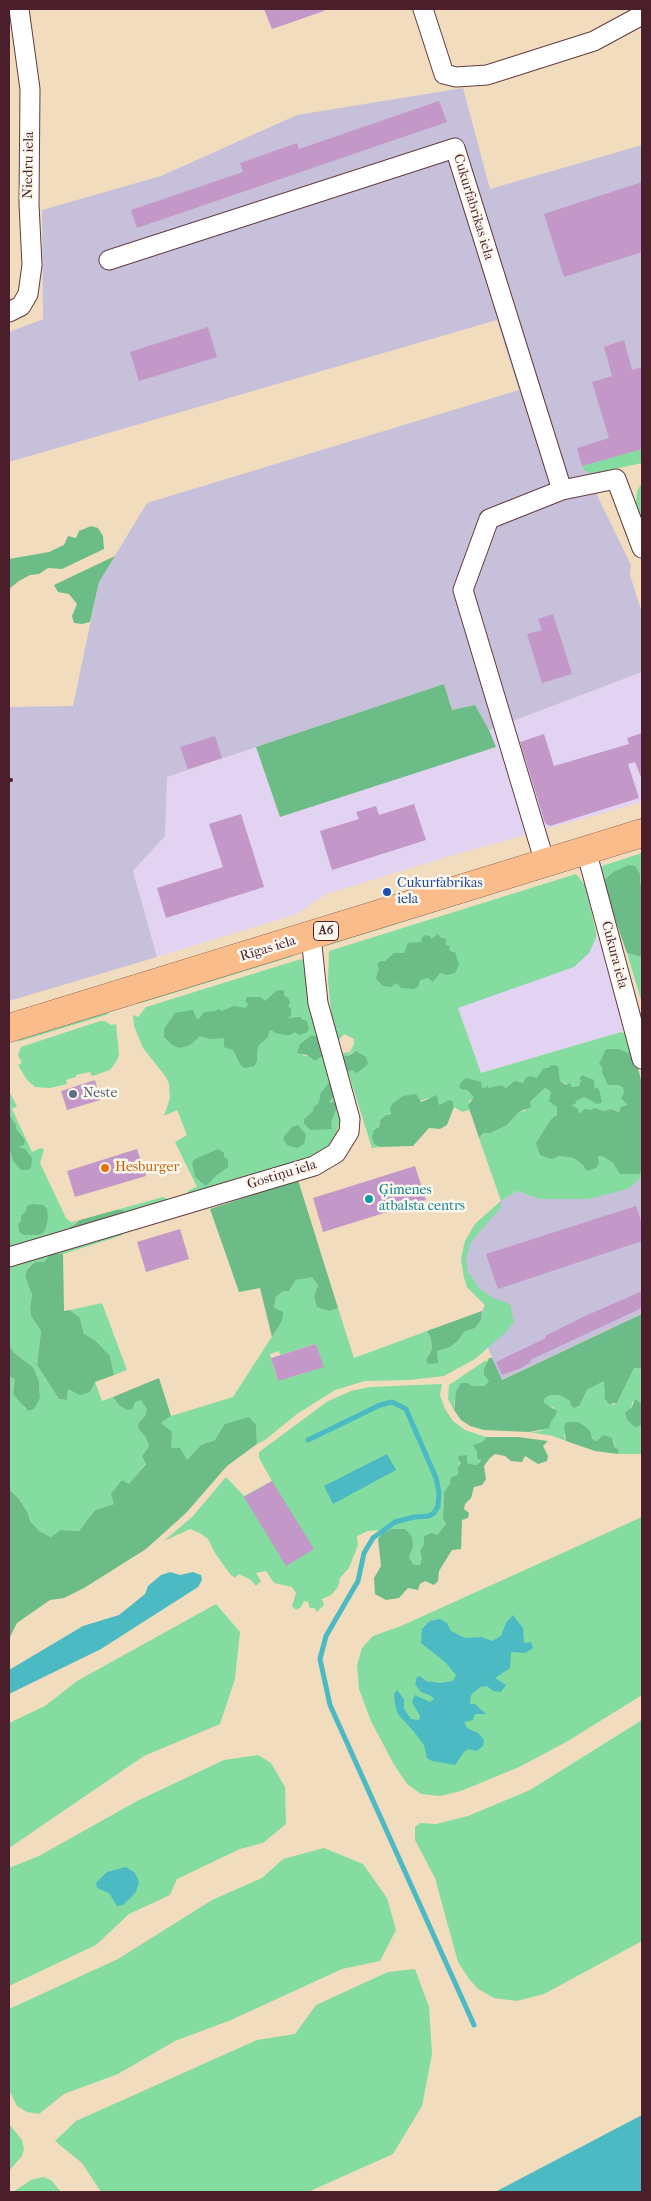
<!DOCTYPE html>
<meta charset="utf-8">
<style>
body{margin:0}
#map{position:relative;width:651px;height:2201px;overflow:hidden;background:#f1ddbd;font-family:"IM FELL French Canon",serif}
canvas{display:block}
.frame{position:absolute;inset:0;border:10px solid #4a1f2b;pointer-events:none}
</style>
<div id="map">
<canvas width="651" height="2201"></canvas>
<div class="frame"></div>
</div>
<script>
const c = document.querySelector('canvas').getContext('2d');
c.lineJoin = 'round';
function fill(path, color) {
  c.fillStyle = color;
  c.fill(path, 'evenodd');
}
function poly(rows) {
  const path = new Path2D();
  for (const r of rows) {
    path.moveTo(r[0], r[1]);
    for (let i = 2; i < r.length; i += 2) path.lineTo(r[i], r[i + 1]);
  }
  return path;
}
function stroke(path, color, width, dash) {
  c.strokeStyle = color;
  c.lineWidth = width;
  c.lineCap = dash ? 'butt' : 'round';
  c.setLineDash(dash || []);
  c.stroke(path);
}
function drawText(font, color, halo, rows, align = 'center') {
  c.font = font + ' "IM FELL French Canon",serif';
  c.lineWidth = 5;
  c.setLineDash([]);
  c.textBaseline = 'middle';
  c.strokeStyle = halo;
  c.fillStyle = color;
  for (const [text, x, y, turn = 0] of rows) {
    c.save();
    c.translate(x, y);
    c.rotate((+turn || 0) * Math.PI / 180);
    c.textAlign = isNaN(turn) ? turn : align;
    if (halo) c.strokeText(text, 0, 0);
    c.fillText(text, 0, 0);
    c.restore();
  }
}
const built = poly([
 [642,672,642,802,447,857,326,894,297,914,157,957,133,871,165,836,167,777,256,747,280,817,495,747,489,730],
 [596,932,628,1034,621,1032,481,1073,458,1007,574,967,596,938]
]);
const industrial = poly([
 [463,88,490,189,642,145,642,452,588,467,598,497,631,565,630,575,642,613,642,672,489,730,475,705,452,710,444,684,167,777,165,836,133,871,157,957,9,1001,9,707,73,706,99,582,147,503,519,390,497,320,9,462,9,332,43,319,42,210,161,176,297,115],
 [642,1177,642,1314,501,1380,474,1314,482,1311,485,1305,467,1287,464,1277,461,1259,465,1241,475,1224,501,1201,517,1191,539,1199,628,1189]
]);
const green = poly([
 [642,449,642,463,592,474,585,471,582,466],
 [642,483,642,525,636,503,637,491],
 [642,853,642,883,640,884,628,865,613,872,602,882,599,867],
 [567,869,569,870,326,946,330,942],
 [576,874,585,885,596,932,596,938,589,953,574,967,458,1008,481,1073,621,1032,628,1034,635,1056,602,1067,618,1085,623,1088,629,1105,620,1112,611,1109,603,1111,593,1110,579,1114,570,1105,594,1087,585,1077,580,1076,581,1080,579,1086,572,1087,560,1081,559,1077,541,1075,537,1078,506,1088,501,1085,488,1089,467,1090,475,1097,469,1101,469,1110,462,1112,454,1107,453,1102,439,1105,438,1101,431,1098,425,1099,386,1115,380,1120,374,1144,380,1147,372,1148,348,1072,352,1070,358,1070,366,1061,363,1056,352,1052,348,1056,343,1056,342,1053,350,1052,354,1044,354,1039,344,1034,338,1041,332,1020,328,981,329,951],
 [627,953,642,957,642,1003],
 [290,954,294,956,138,1004,144,1000],
 [301,959,305,962,319,1037,302,1055,318,1058,325,1054,341,1118,336,1134,329,1146,319,1156,186,1195,189,1190,197,1187,175,1142,187,1135,177,1110,164,1116,170,1098,169,1084,166,1077,143,1048,134,1026,133,1015,138,1017,146,1007],
 [104,1012,109,1014,17,1042,24,1036],
 [100,1021,105,1021,111,1025,116,1024,119,1055,116,1062,110,1070,92,1076,90,1072,76,1075,76,1077,66,1080,67,1084,50,1088,35,1087,27,1080,18,1065,22,1063,18,1055,21,1047],
 [545,1088,551,1092,557,1107,557,1115,552,1118,546,1130,559,1156,575,1158,583,1165,598,1156,602,1156,613,1163,620,1173,639,1174,642,1171,642,1177,628,1189,588,1199,539,1199,517,1191,501,1201,501,1207,471,1242,466,1259,468,1272,480,1289,493,1298,510,1304,514,1322,505,1333,475,1359,444,1376,409,1380,365,1381,335,1390,297,1414,265,1440,257,1444,256,1425,201,1445,187,1460,171,1448,161,1423,171,1416,233,1397,282,1321,274,1308,276,1297,283,1291,289,1291,296,1280,312,1276,318,1285,314,1296,329,1311,338,1308,354,1358,427,1331,431,1339,432,1349,428,1355,436,1358,437,1351,450,1347,458,1341,464,1332,475,1328,481,1320,485,1305,467,1287,464,1277,461,1259,465,1241,475,1224,501,1201,479,1138,485,1133,491,1133,507,1125,519,1112,525,1111,530,1102],
 [316,1344,323,1367,288,1378,287,1376,277,1379,270,1354,279,1351,280,1355],
 [9,1091,17,1106,12,1109,32,1152,41,1148,44,1150,40,1163,66,1218,71,1222,80,1220,73,1224,71,1233,9,1253],
 [163,1197,169,1200,119,1220,116,1210],
 [121,1232,123,1235,63,1254,51,1253,44,1262,35,1262,27,1268,25,1277,32,1295,30,1307,31,1316,41,1331,37,1365,59,1399,67,1400,68,1389,95,1382,102,1401,113,1397,118,1404,141,1399,148,1409,145,1416,139,1422,149,1446,142,1456,146,1463,114,1504,95,1510,79,1531,60,1530,51,1537,39,1531,30,1521,28,1513,19,1499,9,1489,9,1376,16,1379,13,1394,21,1402,25,1409,40,1398,39,1381,33,1367,14,1353,9,1345,9,1262],
 [102,1303,127,1370,114,1375,110,1356,95,1340,84,1334,80,1318,70,1310],
 [486,1360,487,1364,484,1369,489,1381,484,1386,472,1386,468,1383,456,1396,454,1402,454,1410,448,1399,449,1385],
 [634,1368,642,1368,642,1404,633,1401,627,1420,635,1426,642,1425,642,1454,618,1454,619,1449,615,1448,614,1441,599,1438,597,1441,566,1431,564,1435,566,1441,553,1436,529,1432,541,1431,556,1415,553,1407,546,1406,544,1403,545,1398,551,1395,559,1395,570,1401,575,1408,580,1405,587,1390,604,1381,606,1384,604,1389,612,1405,617,1403],
 [442,1384,440,1395,445,1409,453,1421,465,1430,486,1437,478,1452,481,1459,479,1463,476,1465,467,1463,465,1459,461,1462,458,1467,458,1475,444,1492,443,1519,446,1524,437,1535,424,1536,424,1544,420,1551,422,1558,420,1565,414,1565,409,1557,413,1547,405,1529,368,1531,357,1536,358,1545,349,1568,340,1578,338,1587,331,1595,322,1599,324,1605,317,1612,314,1608,310,1608,308,1602,304,1601,301,1607,296,1610,292,1606,296,1593,292,1587,274,1583,266,1571,256,1573,261,1581,256,1586,251,1580,239,1574,235,1578,230,1574,215,1553,208,1539,200,1533,190,1529,164,1541,193,1516,226,1477,244,1496,272,1481,259,1458,259,1452,328,1401,351,1391,370,1387],
 [642,1517,642,1695,568,1741,519,1767,461,1791,440,1796,421,1794,407,1784,393,1763,371,1721,359,1689,357,1665,362,1648,373,1636,401,1626],
 [216,1604,240,1632,235,1679,220,1724,144,1756,9,1848,9,1723,45,1706,77,1681],
 [642,1720,642,1941,544,1994,517,2001,494,1998,478,1989,469,1979,458,1962,435,1878,415,1840,415,1827,420,1823,436,1824,468,1816,530,1790],
 [258,1755,271,1763,285,1787,286,1824,263,1843,240,1849,177,1879,170,1895,129,1914,96,1945,9,1986,9,1868,39,1856,137,1801,224,1760],
 [324,1848,363,1864,387,1898,396,1930,380,1961,342,1969,231,2020,175,2041,118,2074,64,2094,39,2114,27,2112,17,2106,9,2090,9,2009,118,1959,212,1900,262,1878,283,1859],
 [415,1969,429,2007,432,2054,422,2106,393,2154,308,2192,101,2192,82,2163,55,2141,76,2121,257,2040,295,2034,316,2005,388,1972],
 [9,2124,22,2140,24,2149,22,2156,9,2171],
 [43,2177,51,2180,61,2192,13,2192,31,2180]
]);
const forest = poly([
 [91,526,98,528,103,536,104,549,62,569,48,568,39,574,30,575,19,581,9,589,9,559,49,552,64,545,68,536,76,538,79,531],
 [115,556,99,582,90,622,82,624,74,623,72,616,77,604,69,594,58,592,54,585],
 [444,684,452,710,475,705,489,730,496,747,280,817,256,747],
 [628,865,635,866,640,874,640,884,642,883,642,957,627,953,602,882,613,872],
 [438,934,441,938,446,939,446,945,450,947,449,949,451,952,455,952,459,965,455,973,447,975,440,973,433,982,428,978,420,980,418,987,413,989,401,988,397,983,391,987,383,986,379,982,376,978,379,968,377,965,380,961,385,961,394,953,404,953,408,943,422,942,421,939,425,935,430,936,431,939],
 [280,990,284,991,284,995,289,999,290,1003,288,1006,291,1009,291,1016,286,1018,301,1017,301,1019,307,1021,309,1029,306,1033,299,1035,295,1032,290,1035,284,1035,275,1033,272,1030,269,1031,268,1037,259,1045,257,1051,257,1061,254,1066,244,1068,240,1064,233,1050,224,1047,224,1038,210,1039,200,1036,190,1045,180,1048,172,1045,164,1037,164,1029,175,1013,193,1010,196,1018,199,1019,204,1012,216,1011,218,1009,222,1011,234,1006,246,1008,248,1004,245,1001,247,997,261,997,265,1001,276,991],
 [312,1035,319,1037,325,1054,315,1061,307,1055,297,1053,300,1044],
 [606,1049,619,1049,635,1056,642,1084,642,1171,639,1174,620,1174,613,1163,602,1156,598,1156,599,1163,596,1168,587,1171,583,1165,574,1158,559,1156,552,1159,540,1155,536,1143,552,1118,557,1115,557,1107,549,1101,551,1092,545,1088,530,1102,531,1107,519,1112,507,1125,491,1133,484,1133,479,1138,468,1105,474,1097,467,1090,461,1089,459,1086,461,1082,466,1078,481,1082,482,1089,488,1086,488,1088,501,1085,506,1088,515,1081,523,1083,526,1078,530,1076,537,1078,544,1068,548,1068,552,1065,558,1066,560,1081,566,1085,570,1083,572,1087,579,1086,581,1080,579,1079,582,1075,594,1080,594,1087,599,1089,602,1102,598,1104,584,1097,577,1100,575,1104,571,1105,578,1109,579,1114,585,1109,592,1110,594,1108,603,1111,611,1109,619,1112,621,1107,628,1105,621,1098,624,1093,623,1088,618,1085,608,1085,602,1072,602,1067,599,1064],
 [356,1051,366,1057,368,1064,357,1073,352,1070,348,1072,343,1056,348,1056],
 [329,1083,332,1084,336,1094,329,1102,331,1103,335,1102,338,1105,331,1122,332,1129,311,1130,304,1124,304,1119,313,1111,314,1106,318,1104,320,1098,320,1094],
 [416,1094,421,1102,437,1095,439,1105,450,1100,453,1102,454,1107,447,1125,440,1129,429,1128,413,1146,380,1147,374,1144,372,1137,374,1130,379,1127,380,1120,386,1115,391,1114,390,1108,393,1103,403,1096],
 [10,1116,16,1125,16,1129,25,1140,24,1145,18,1147,25,1149,32,1158,31,1168,27,1170,21,1170,13,1161,10,1149],
 [298,1125,306,1135,304,1144,297,1148,287,1145,283,1138,292,1127],
 [218,1149,224,1153,224,1157,228,1160,228,1167,218,1174,206,1186,195,1177,192,1163,195,1159],
 [298,1180,338,1308,329,1311,317,1307,314,1296,318,1285,312,1277,296,1280,289,1291,283,1291,276,1297,274,1308,283,1312,282,1321,272,1337,260,1288,239,1292,210,1209],
 [32,1204,43,1205,47,1209,48,1217,46,1228,43,1233,38,1235,24,1235,19,1232,18,1224,21,1221,21,1216,26,1211,27,1206],
 [116,1210,123,1210,124,1214,71,1233,68,1229,80,1220],
 [51,1253,63,1254,64,1311,70,1310,80,1318,84,1334,95,1340,110,1356,114,1375,95,1382,90,1392,80,1395,68,1389,67,1400,59,1399,37,1365,41,1331,31,1316,30,1307,32,1295,25,1277,27,1269,35,1262,44,1262],
 [482,1311,481,1320,475,1328,464,1332,458,1341,450,1347,437,1351,438,1363,428,1364,426,1360,432,1349,431,1339,427,1331],
 [642,1314,642,1368,634,1368,617,1403,609,1404,605,1399,604,1381,587,1390,580,1405,575,1408,571,1406,570,1401,559,1395,551,1395,545,1398,544,1403,557,1411,556,1415,551,1421,549,1428,529,1432,484,1430,470,1426,461,1420,454,1410,456,1392,461,1383,468,1383,472,1386,484,1386,489,1381,484,1375,484,1369,489,1358,492,1358,502,1380],
 [9,1345,14,1353,33,1367,39,1381,40,1398,34,1409,28,1411,13,1394,15,1379,9,1376],
 [159,1378,171,1416,161,1423,172,1432,171,1448,180,1448,187,1460,201,1445,215,1440,225,1424,249,1417,256,1425,257,1444,227,1466,186,1513,146,1549,84,1588,64,1598,50,1600,17,1623,9,1639,9,1489,19,1499,28,1513,30,1521,39,1531,51,1537,60,1530,79,1531,95,1510,114,1504,111,1494,122,1480,129,1484,146,1464,142,1456,149,1446,145,1436,138,1428,139,1422,145,1416,147,1409,141,1400,135,1402,132,1409,127,1410,118,1404,113,1397],
 [635,1399,642,1404,642,1425,635,1427,627,1420,625,1413,632,1407],
 [567,1422,578,1422,585,1426,590,1431,592,1439,596,1441,604,1435,612,1438,615,1448,619,1449,618,1454,595,1451,566,1441,564,1426],
 [486,1437,518,1437,548,1441,543,1446,548,1456,547,1461,538,1464,525,1456,522,1462,511,1461,505,1456,495,1454,490,1458,484,1466,486,1479,482,1485,474,1487,471,1498,465,1504,464,1509,469,1513,468,1518,462,1520,461,1549,452,1550,439,1571,438,1581,434,1585,425,1581,420,1584,418,1590,408,1588,399,1598,386,1600,375,1594,374,1578,381,1566,378,1539,383,1533,391,1529,405,1529,412,1537,413,1547,409,1557,414,1565,420,1565,422,1558,420,1551,424,1544,424,1536,432,1533,437,1535,446,1524,443,1519,444,1492,450,1484,451,1477,458,1475,458,1467,461,1463,458,1458,459,1456,467,1455,467,1463,476,1465,479,1463,481,1460,477,1458,477,1452,473,1445,483,1442]
]);
const water = poly([
 [387,1454,396,1470,333,1504,324,1486],
 [170,1572,180,1575,193,1572,201,1575,202,1580,198,1587,101,1649,9,1694,9,1670,83,1626,119,1615,145,1594,148,1586,161,1575],
 [513,1615,523,1628,524,1643,531,1642,533,1648,525,1653,511,1652,510,1668,495,1678,506,1685,501,1692,493,1691,487,1686,480,1687,471,1695,470,1704,475,1704,486,1714,475,1714,473,1720,464,1722,467,1728,478,1733,484,1740,483,1746,477,1751,468,1749,464,1752,455,1765,432,1761,427,1758,424,1745,415,1733,398,1714,395,1705,394,1694,397,1690,404,1699,404,1709,411,1719,419,1720,420,1716,412,1702,415,1695,430,1702,434,1699,431,1696,421,1692,415,1684,417,1677,420,1676,426,1681,440,1683,453,1681,456,1675,445,1662,421,1643,422,1629,430,1621,440,1619,447,1623,451,1631,465,1638,481,1637,492,1641,501,1636,506,1623],
 [126,1867,135,1873,139,1882,136,1892,123,1905,117,1906,109,1893,97,1888,96,1883,107,1872],
 [642,2115,642,2192,495,2192]
]);
const stream = poly([
 [308,1440,380,1405,392,1402,406,1409,436,1478,439,1492,438,1506,434,1513,429,1516,414,1517,395,1522,373,1538,364,1553,358,1581,326,1636,320,1659,330,1705,474,2025]
]);
const building = poly([
 [264,9,323,9,324,11,272,29],
 [439,101,447,122,137,228,131,210,243,172,240,163,297,143,299,149],
 [642,182,642,252,564,277,544,214],
 [208,327,217,357,139,381,130,352],
 [624,340,632,370,642,367,642,449,582,466,577,448,609,438,592,382,612,376,604,347],
 [553,614,572,674,542,683,527,634,542,630,538,619],
 [642,733,642,776,641,777,635,762,628,764,639,798,550,826,545,823,520,742,544,734,554,766,629,744,627,738],
 [215,736,222,758,188,769,180,747],
 [414,804,426,840,332,870,320,831,359,819,356,812,376,806,379,815],
 [241,814,264,887,166,918,157,888,223,867,209,824],
 [95,1080,100,1100,67,1110,61,1091],
 [137,1149,146,1176,75,1197,67,1171],
 [415,1166,426,1200,323,1232,313,1198],
 [636,1206,642,1223,642,1241,498,1289,486,1254],
 [180,1229,189,1259,146,1272,137,1242],
 [642,1291,642,1308,530,1360,531,1362,521,1368,502,1375,496,1362,546,1338,545,1336,583,1317],
 [316,1344,324,1367,278,1381,271,1358],
 [272,1481,314,1549,286,1566,244,1497]
]);
const minor = poly([
 [423,9,444,74,456,77,487,75,594,41,642,15],
 [109,260,455,148,562,490,616,479,642,548],
 [9,312,21,306,28,294,32,265,29,204,30,89,19,9],
 [586,850,642,1059],
 [545,863,463,590,489,519,562,490],
 [9,1257,314,1166,336,1153,349,1132,350,1119,318,1003,311,936]
]);
const highway = poly([
 [9,1028,642,833]
]);
const rail = poly([
 [9,780,11,780]
]);
const markers = [
 [387,892,5,"#1a4fb4"],
 [73,1094,5,"#5c6f8a"],
 [105,1168,5,"#e8710a"],
 [369,1199,5,"#0f9aa8"]
];
const shields = [
 [326,931,25]
];
const shieldNames = [
 ["A6",326,931]
];
const streetNames = [
 ["Niedru iela",29,165,-89],
 ["Cukurfabrikas iela",473,207,73],
 ["Rīgas iela",268,949,-17],
 ["Cukura iela",614,955,75],
 ["Gostiņu iela",282,1175,-17]
];
const transitNames = [
 ["Cukurfabrikas",397,884],
 ["iela",397,900]
];
const serviceNames = [
 ["Neste",83,1094]
];
const foodNames = [
 ["Hesburger",115,1168]
];
const cultureNames = [
 ["Ģimenes",379,1191],
 ["atbalsta centrs",379,1207]
];
fill(built, '#e3d3f2');
fill(industrial, '#c6c0da');
fill(green, '#84dca0');
fill(forest, '#6bbc86');
fill(water, '#4bbac2');
stroke(stream, '#4bbac2', 5);
fill(building, '#c397c8');
stroke(minor, '#633c41', 21);
stroke(highway, '#633c41', 29);
stroke(minor, '#fff', 19);
stroke(highway, '#f9bc8a', 28);
stroke(rail, '#4a1f2b', 4);
for (const [x, y, r, color] of markers) {
  const dot = new Path2D();
  dot.arc(x, y, r, 0, 2 * Math.PI);
  c.fillStyle = color;
  c.fill(dot);
  stroke(dot, '#fbf7ec', 2);
}
for (const [x, y, w] of shields) {
  const box = new Path2D();
  box.roundRect(x - w / 2, y - 9.5, w, 19, 4);
  c.fillStyle = '#fbf7ec';
  c.fill(box);
  stroke(box, '#4a1f2b', 1);
}
drawText('bold 12px', '#4a1f2b', null, shieldNames);
drawText('14px', '#4a1f2b', '#fbf7ec', streetNames);
drawText('14px', '#164399', '#fbf7ec', transitNames, 'left');
drawText('14px', '#4e5e75', '#fbf7ec', serviceNames, 'left');
drawText('14px', '#c56008', '#fbf7ec', foodNames, 'left');
drawText('14px', '#0d838f', '#fbf7ec', cultureNames, 'left');
</script>
